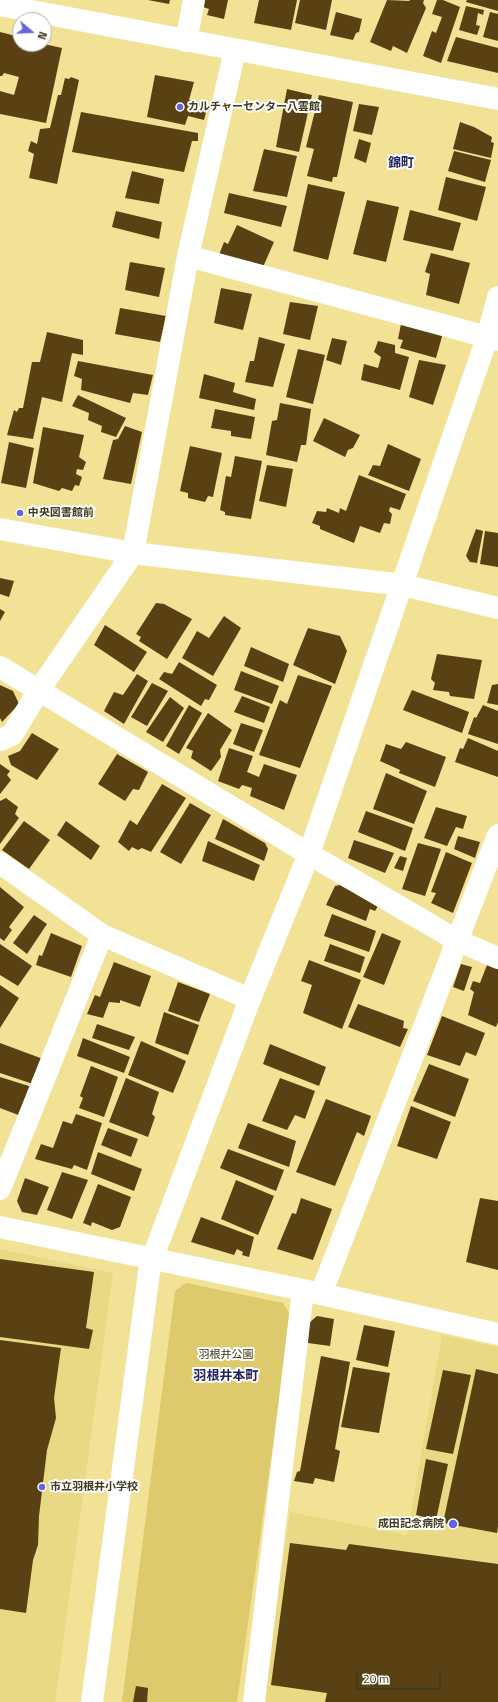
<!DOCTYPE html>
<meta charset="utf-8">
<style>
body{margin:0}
#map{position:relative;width:498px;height:1702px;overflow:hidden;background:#f1e296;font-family:"Titillium Web",sans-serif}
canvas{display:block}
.north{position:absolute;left:12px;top:12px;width:40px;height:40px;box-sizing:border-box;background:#fff;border:1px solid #b3b1a4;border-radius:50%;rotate:109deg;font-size:11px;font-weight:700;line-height:16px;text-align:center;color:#413b1c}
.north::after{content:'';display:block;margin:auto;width:14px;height:18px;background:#6465de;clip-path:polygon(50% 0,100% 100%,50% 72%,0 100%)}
.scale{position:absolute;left:356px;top:1672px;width:85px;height:18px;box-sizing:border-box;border:2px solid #413b1c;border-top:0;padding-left:5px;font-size:12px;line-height:14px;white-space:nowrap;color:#413b1c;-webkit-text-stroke:3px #fff;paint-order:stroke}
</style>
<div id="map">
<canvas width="498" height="1702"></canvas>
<div class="north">N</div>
<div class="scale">20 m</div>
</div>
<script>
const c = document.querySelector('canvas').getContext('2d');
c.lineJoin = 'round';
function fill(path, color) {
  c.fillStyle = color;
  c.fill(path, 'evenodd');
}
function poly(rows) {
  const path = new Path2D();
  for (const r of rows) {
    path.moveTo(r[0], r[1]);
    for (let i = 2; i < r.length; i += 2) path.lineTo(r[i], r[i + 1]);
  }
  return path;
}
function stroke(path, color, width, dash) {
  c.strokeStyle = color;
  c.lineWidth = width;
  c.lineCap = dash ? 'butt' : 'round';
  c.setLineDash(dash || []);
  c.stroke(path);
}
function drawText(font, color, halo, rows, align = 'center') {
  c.font = font + ' "Titillium Web","Noto Sans JP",sans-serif';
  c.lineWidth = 4;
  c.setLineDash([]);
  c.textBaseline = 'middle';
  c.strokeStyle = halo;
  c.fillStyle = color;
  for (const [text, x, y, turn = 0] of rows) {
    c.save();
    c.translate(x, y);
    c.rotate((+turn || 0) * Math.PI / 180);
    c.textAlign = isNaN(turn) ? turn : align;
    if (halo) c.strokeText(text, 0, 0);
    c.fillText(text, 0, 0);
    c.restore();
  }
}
const built = poly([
 [0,1249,113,1273,55,1702,0,1702],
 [442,1335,498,1347,498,1702,263,1702,290,1512,407,1535]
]);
const green = poly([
 [186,1283,283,1303,291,1316,237,1702,122,1702,175,1291]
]);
const building = poly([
 [148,0,170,0,169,4],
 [202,0,228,0,224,19,207,15,209,9,200,6],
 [259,0,297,0,291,30,254,23],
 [300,0,332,0,326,30,295,23],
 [387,0,410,1,409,0,424,0,423,3,426,8,407,53,393,46,391,51,370,42],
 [437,0,443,0,460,7,441,63,423,56,432,31,436,33,442,17,432,14],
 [467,0,498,0,498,11,466,2],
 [466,6,484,10,483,15,478,13,476,25,480,26,477,35,459,30],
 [336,12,362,19,359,32,356,33,353,40,330,35],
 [490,12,498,14,498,41,483,37],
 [0,32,20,37,20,44,44,44,62,48,46,123,0,114,0,91,14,95,19,77,4,73,2,76,0,76],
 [456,37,498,48,498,73,447,61],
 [155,75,194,82,189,100,208,105,204,120,188,116,185,125,147,117],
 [71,77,79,80,57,184,29,178,34,154,28,151,31,141,37,144,40,129,50,128,58,95,61,95,65,78,69,79],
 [287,89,312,95,299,152,276,147],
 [319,95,353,102,337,177,333,177,332,182,307,176,314,149,306,147],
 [359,104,379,107,372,135,353,131],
 [81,112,198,133,198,141,192,141,184,172,72,152],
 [460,122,474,127,492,137,491,142,494,143,491,158,453,149],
 [359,139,371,143,366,163,354,158],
 [264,149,297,156,287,197,253,191],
 [454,151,491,160,485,182,448,171],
 [132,171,164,179,159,204,125,198],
 [446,177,486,187,477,221,438,210],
 [308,184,345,192,328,260,293,251],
 [229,193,287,206,281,227,224,213],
 [367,200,399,207,386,262,353,254],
 [410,210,461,223,453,251,403,240],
 [116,211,162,222,159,239,112,227],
 [237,225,274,242,263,267,219,255,224,242,228,244],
 [431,253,470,263,459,304,426,295,430,274,425,272],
 [130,262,165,268,159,297,125,290],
 [221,288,252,294,243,330,214,323],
 [290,302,318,306,310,340,283,334],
 [120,308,166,316,160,342,115,334],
 [401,324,443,333,436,358,400,348,403,340,398,339],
 [47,332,83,340,83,355,72,353,62,402,42,397,33,439,7,435,14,410,17,412,19,408,23,408,32,362,40,362],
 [259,337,285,344,273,387,245,382,250,361,254,361],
 [332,338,347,341,341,365,326,360],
 [378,341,395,345,395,353,409,357,400,390,361,380,364,364,378,368,381,357,374,352],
 [298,349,325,355,313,404,286,397],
 [419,360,446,365,433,405,409,397],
 [78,361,153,375,148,395,133,393,130,403,81,390,82,379,74,376],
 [204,374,235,383,233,392,256,399,254,410,199,398],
 [78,395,126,418,116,437,101,432,102,426,88,420,89,413,72,406],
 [280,403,311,409,306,445,301,445,297,462,266,455,272,421,277,420],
 [215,409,255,417,251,439,231,436,231,431,211,428],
 [324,418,360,435,353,448,348,450,345,457,313,441],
 [125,426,142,432,131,484,103,479,113,440,118,439],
 [43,427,84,435,79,457,86,462,83,470,77,469,76,474,82,477,79,486,75,485,72,491,62,488,59,491,33,483],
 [9,442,34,448,26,488,1,483],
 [388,444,421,459,409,491,368,475,373,465,380,466],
 [190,446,222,453,213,497,208,496,205,502,188,498,188,493,180,491],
 [235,456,262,461,251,519,225,515,225,512,220,510,226,476,231,477],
 [267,465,293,469,286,507,259,501],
 [359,475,406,494,400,510,390,507,389,511,392,514,390,524,384,523,380,533,360,526,354,543,320,529,320,526,312,523,317,511,326,512,327,508,339,513,340,508,346,511],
 [476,529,483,531,477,563,470,562,466,556],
 [485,531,498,533,498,567,480,564],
 [0,578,14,581,9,597,0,594],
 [156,603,164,604,192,619,167,659,139,641,141,637,136,634],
 [0,609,5,612,0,621],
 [224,616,241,628,213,676,182,658,197,631,209,638],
 [105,625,147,652,134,672,94,645],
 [308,628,340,636,347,651,335,684,293,665],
 [251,647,289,664,283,682,244,666],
 [437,654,482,660,474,699,450,696,449,692,433,690,435,683,431,679],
 [179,662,217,685,209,700,205,699,201,706,159,679,164,672,172,674],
 [241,671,279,686,272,704,234,690],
 [137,674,148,681,124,724,104,711,114,692,123,695],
 [298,675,332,686,300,768,259,755,280,700,287,704],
 [152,683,168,691,147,726,131,717],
 [498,684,498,705,487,703,492,685],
 [0,685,13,691,19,704,2,722,0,718],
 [412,690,469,712,462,733,403,710],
 [242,696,270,707,264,723,234,712],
 [170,697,184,708,163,742,146,732],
 [189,705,202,713,179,754,166,746],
 [483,705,498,711,498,744,468,734,474,717,476,718],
 [208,713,232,730,220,750,221,757,211,771,191,758,193,751,186,748],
 [241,723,263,730,254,752,233,744],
 [32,733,59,749,37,780,11,765,8,756,20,751],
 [468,738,498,751,498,777,455,762,460,748,463,749],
 [406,742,446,757,435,787,399,773,400,770,380,761,386,744,401,749],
 [229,748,253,756,247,772,259,777,264,764,297,775,284,810,250,796,252,788,242,785,239,789,218,781],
 [117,754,148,772,139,790,133,789,125,801,98,784],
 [0,764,10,771,7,775,11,780,0,794],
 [386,773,427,791,414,824,373,809],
 [162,784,186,798,151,852,142,848,138,850,132,847,129,851,118,842,130,820,137,825],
 [6,798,18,807,15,814,19,818,0,844,0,801],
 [190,803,211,815,181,864,160,852],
 [436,807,467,816,463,829,456,827,447,846,424,838],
 [366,811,413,828,405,851,358,832],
 [223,819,265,843,268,849,264,861,215,839],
 [24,821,50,840,29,869,2,850],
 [66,821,100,846,91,860,57,835],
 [458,836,480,842,475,858,454,849],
 [354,840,394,853,385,873,348,858],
 [208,841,260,865,254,881,202,861],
 [418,843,441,849,425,896,402,889],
 [446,852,472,863,453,913,431,903,436,893,431,892],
 [400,856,407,858,403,871,394,868],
 [340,885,378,906,375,911,370,909,366,921,326,905,335,886],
 [0,887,24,907,9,927,12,930,4,941,0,938],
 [332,914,376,931,369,952,324,936],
 [34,915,47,924,27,954,13,943],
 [51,933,82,946,71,977,36,965,39,955,42,956],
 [382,933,401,941,384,985,363,977],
 [0,944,32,966,18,986,0,975],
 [330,944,365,957,360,973,324,961],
 [309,960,361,980,342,1029,303,1013,312,985,301,981],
 [114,962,151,976,140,1007,120,1000,120,1003,109,1002,103,1018,87,1014,95,995,100,997],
 [461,964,472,967,464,991,453,987],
 [487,965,498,969,498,1022,496,1027,468,1015,474,992,470,989,473,981,480,983],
 [178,982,210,994,199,1022,168,1011],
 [0,985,19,998,0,1028],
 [358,1004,404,1021,403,1028,408,1029,400,1047,348,1027],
 [164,1012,199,1025,188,1055,155,1043],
 [442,1016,485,1033,476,1056,466,1052,460,1066,427,1055],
 [97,1024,135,1037,129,1050,92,1038],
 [83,1038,130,1057,124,1073,77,1056],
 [141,1041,186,1061,173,1093,128,1075],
 [0,1043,43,1059,33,1084,0,1073],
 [270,1044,326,1067,319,1086,263,1064],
 [429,1064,469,1079,455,1117,413,1101],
 [91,1066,118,1077,104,1117,79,1108,83,1098,80,1096],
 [0,1077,32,1087,21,1116,0,1108],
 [126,1078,159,1092,152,1114,155,1117,148,1137,109,1122],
 [280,1078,315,1091,305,1119,295,1115,287,1130,262,1121],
 [326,1099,371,1116,364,1136,357,1132,335,1186,296,1172],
 [411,1106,451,1122,437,1159,397,1146],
 [76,1114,102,1123,87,1170,74,1165,72,1169,35,1159,41,1144,53,1148,63,1121,72,1124],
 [248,1123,296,1141,289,1167,238,1148],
 [108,1128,138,1139,131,1157,101,1145],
 [228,1149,284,1170,276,1191,220,1168],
 [98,1152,142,1169,134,1191,91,1174],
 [62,1172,88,1180,72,1219,47,1210],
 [25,1178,49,1187,37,1215,22,1212,17,1201],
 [236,1180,274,1196,258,1235,221,1219],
 [98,1184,131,1197,120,1227,112,1230,92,1222,91,1226,83,1223],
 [301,1198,332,1209,313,1260,277,1249,292,1213,296,1214],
 [480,1198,498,1201,498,1270,466,1262],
 [201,1217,254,1237,249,1257,242,1255,243,1252,237,1249,234,1255,191,1242],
 [0,1259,94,1272,86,1328,93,1330,89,1349,0,1337],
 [317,1316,334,1319,330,1346,308,1343,309,1323],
 [364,1325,395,1331,388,1367,356,1360],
 [0,1340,61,1348,54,1398,56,1418,47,1450,39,1516,38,1545,33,1560,26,1613,0,1609],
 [321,1356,350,1362,335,1449,340,1451,334,1482,315,1478,313,1484,294,1481,297,1472,300,1471],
 [353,1367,390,1373,379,1433,341,1427],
 [476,1369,498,1374,498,1527,497,1533,443,1523],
 [443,1370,471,1375,453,1454,426,1449],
 [426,1459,448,1464,436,1520,416,1515],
 [290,1543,346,1550,349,1544,498,1564,498,1702,325,1702,327,1693,271,1685],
 [136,1686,148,1688,147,1702,133,1702]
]);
const street = poly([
 [186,41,194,0],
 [188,256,498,340],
 [0,667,309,854,458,941,498,958],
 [0,740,12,735,39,690,133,553,188,256,235,50],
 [0,863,102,935,250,999],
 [0,1189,102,935],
 [0,1227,303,1290,498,1334],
 [321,1294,498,835],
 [92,1702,150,1265,250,999,309,854,487,338,498,297],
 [254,1702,303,1290]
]);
const secondary = poly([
 [0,5,498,99],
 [0,529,133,553,403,585,498,608]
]);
const markers = [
 [180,107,4,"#6465de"],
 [20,513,4,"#6465de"],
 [42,1487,4,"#6465de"],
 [453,1524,5,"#6465de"]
];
const poiNames = [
 ["カルチャーセンター八雲館",188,107],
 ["中央図書館前",28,513],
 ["市立羽根井小学校",50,1487],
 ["成田記念病院",444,1524,"right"]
];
const parkNames = [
 ["羽根井公園",226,1355]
];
const quarterNames = [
 ["錦町",401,164],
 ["羽根井本町",226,1377]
];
fill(built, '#e9d884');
fill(green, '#dcca6d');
fill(building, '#5a4113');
stroke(street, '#fff', 22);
stroke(secondary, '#fff', 22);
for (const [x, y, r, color] of markers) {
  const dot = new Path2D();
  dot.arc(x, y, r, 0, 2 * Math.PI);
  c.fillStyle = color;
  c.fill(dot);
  stroke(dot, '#fff', 1.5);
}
drawText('bold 11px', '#413b1c', '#fff', poiNames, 'left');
drawText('11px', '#3e360d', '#fff', parkNames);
drawText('bold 13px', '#24245d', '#fff', quarterNames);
</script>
